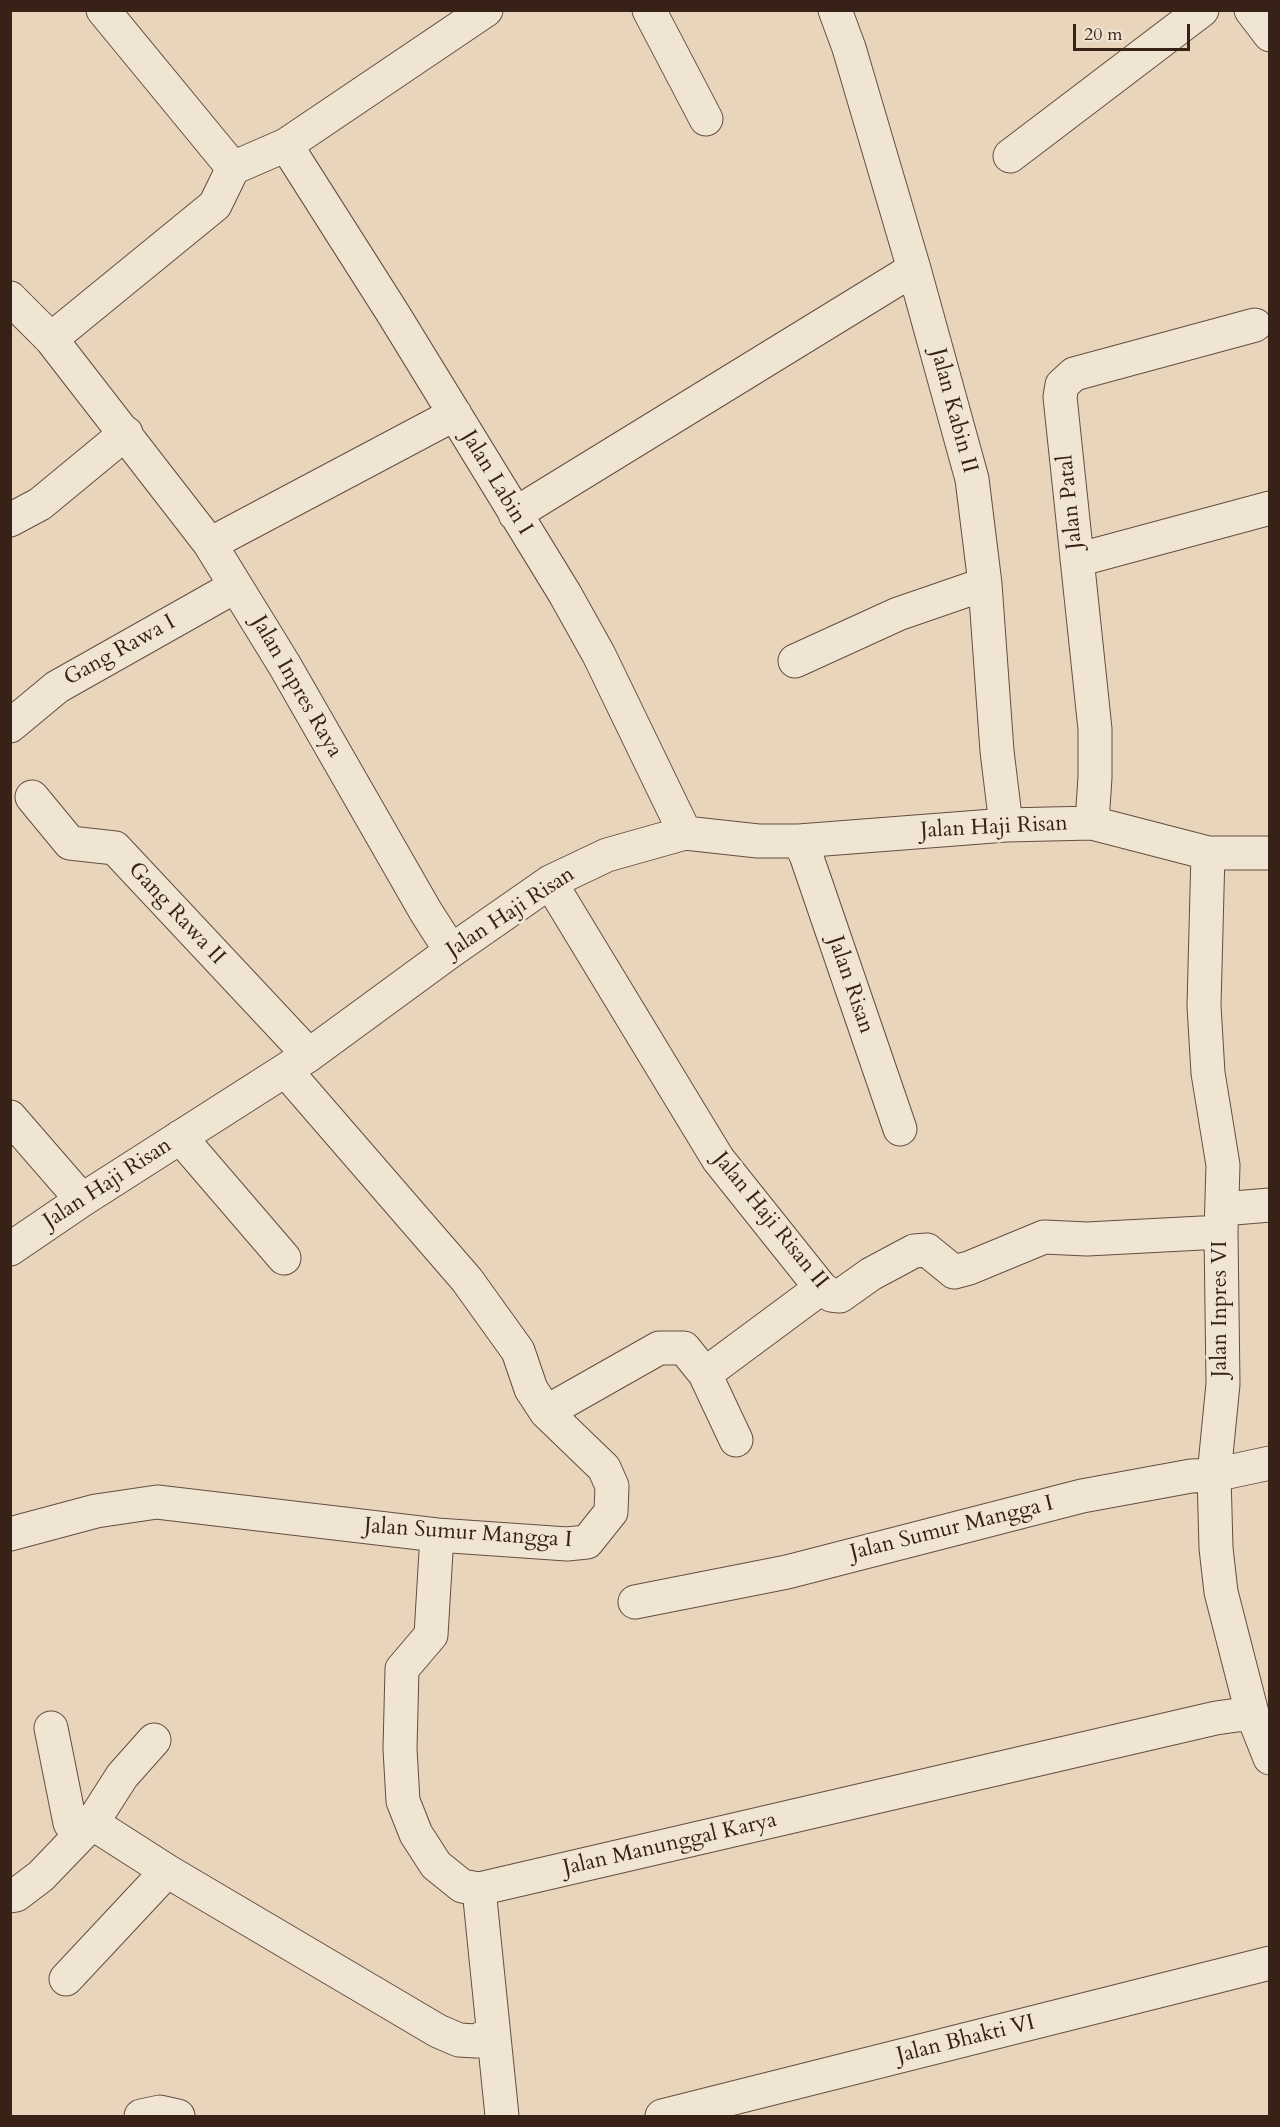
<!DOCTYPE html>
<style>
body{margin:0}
#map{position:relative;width:1280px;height:2127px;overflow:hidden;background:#e8d5bb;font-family:Cardo,serif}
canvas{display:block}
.frame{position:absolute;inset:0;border:12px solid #382117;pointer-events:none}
.scale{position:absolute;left:1073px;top:24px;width:117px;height:27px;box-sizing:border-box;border:3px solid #382117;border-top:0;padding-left:8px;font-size:18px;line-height:21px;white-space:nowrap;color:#382117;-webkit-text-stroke:4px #f0e4d3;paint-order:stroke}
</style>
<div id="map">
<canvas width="1280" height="2127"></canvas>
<div class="frame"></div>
<div class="scale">20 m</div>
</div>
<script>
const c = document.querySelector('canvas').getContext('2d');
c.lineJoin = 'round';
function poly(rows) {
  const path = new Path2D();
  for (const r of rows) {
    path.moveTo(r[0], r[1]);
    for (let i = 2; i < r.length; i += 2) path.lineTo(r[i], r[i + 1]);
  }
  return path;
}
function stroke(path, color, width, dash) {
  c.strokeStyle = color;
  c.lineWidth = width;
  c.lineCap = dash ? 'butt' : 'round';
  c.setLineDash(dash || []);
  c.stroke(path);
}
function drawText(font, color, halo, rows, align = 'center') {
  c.font = font + ' Cardo,serif';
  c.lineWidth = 6;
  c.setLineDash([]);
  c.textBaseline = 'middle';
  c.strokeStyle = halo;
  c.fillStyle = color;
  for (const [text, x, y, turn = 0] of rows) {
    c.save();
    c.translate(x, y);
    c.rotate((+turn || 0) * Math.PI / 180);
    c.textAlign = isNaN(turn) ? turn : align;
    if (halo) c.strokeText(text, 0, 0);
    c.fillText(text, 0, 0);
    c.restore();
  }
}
const street = poly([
 [103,10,233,168],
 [649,10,706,119],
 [835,10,849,48,914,269,972,479,985,584,997,751,1006,825],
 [1251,10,1270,35],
 [286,145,394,315,565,594,599,655,685,833],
 [1010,156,1202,10],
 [10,298,51,339,210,544,285,666,426,912,451,951],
 [51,339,215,205,233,168,286,145,486,10],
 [515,514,914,269],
 [10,520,40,504,126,433],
 [210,544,455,414],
 [1077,560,1270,508],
 [795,661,898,614,985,584],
 [10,726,57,687,236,586],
 [32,797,70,843,115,848,309,1055],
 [1092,823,1095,777,1095,729,1060,397,1062,385,1074,374,1255,325],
 [799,841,806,855,900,1129],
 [1208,853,1204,1006,1208,1073,1223,1165,1221,1232,1223,1384,1214,1475,1216,1548,1221,1592,1252,1713,1270,1758],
 [550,882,718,1159,821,1288,831,1295,840,1296,871,1274,914,1251,927,1250,954,1272,969,1268,1044,1237,1087,1239,1221,1232],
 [10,1117,82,1200],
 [180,1137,284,1258],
 [1222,1209,1270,1205],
 [10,1249,82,1200,309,1055,451,951,550,882,607,855,685,833,758,841,799,841,1006,825,1092,823,1208,853,1270,853],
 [705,1374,736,1440],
 [546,1412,659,1348,684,1348,705,1374,821,1288],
 [10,1534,96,1511,157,1502,437,1535,567,1544,587,1542,611,1512,612,1486,604,1468,546,1412,531,1389,518,1351,467,1280,286,1071],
 [437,1535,431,1635,402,1669,400,1749,403,1801,416,1834,436,1865,462,1886,479,1889,1216,1718,1252,1713],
 [635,1602,787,1572,1082,1496,1191,1476,1214,1475,1270,1463],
 [154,1740,122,1776,92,1823,167,1871],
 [479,1889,502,2116],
 [10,1896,16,1895,41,1876,92,1823,70,1823,51,1728],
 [66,1979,167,1871,438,2031,459,2040,476,2041,493,2033],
 [141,2116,160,2112,178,2116],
 [662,2116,1270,1963]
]);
const streetNames = [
 ["Jalan Kabin II",953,411,75],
 ["Jalan Labin I",496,483,59],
 ["Jalan Patal",1071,502,-96],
 ["Gang Rawa I",120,651,-29],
 ["Jalan Inpres Raya",296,687,60],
 ["Jalan Haji Risan",994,828,-3],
 ["Jalan Haji Risan",511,913,-33],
 ["Gang Rawa II",176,914,47],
 ["Jalan Risan",850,985,71],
 ["Jalan Haji Risan",108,1184,-33],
 ["Jalan Haji Risan II",770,1221,51],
 ["Jalan Inpres VI",1221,1309,-90],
 ["Jalan Sumur Mangga I",952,1529,-14],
 ["Jalan Sumur Mangga I",468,1534,4],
 ["Jalan Manunggal Karya",670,1845,-13],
 ["Jalan Bhakti VI",966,2040,-14]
];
stroke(street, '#644e40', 35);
stroke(street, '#f0e4d3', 33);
drawText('22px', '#382117', '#f0e4d3', streetNames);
</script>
